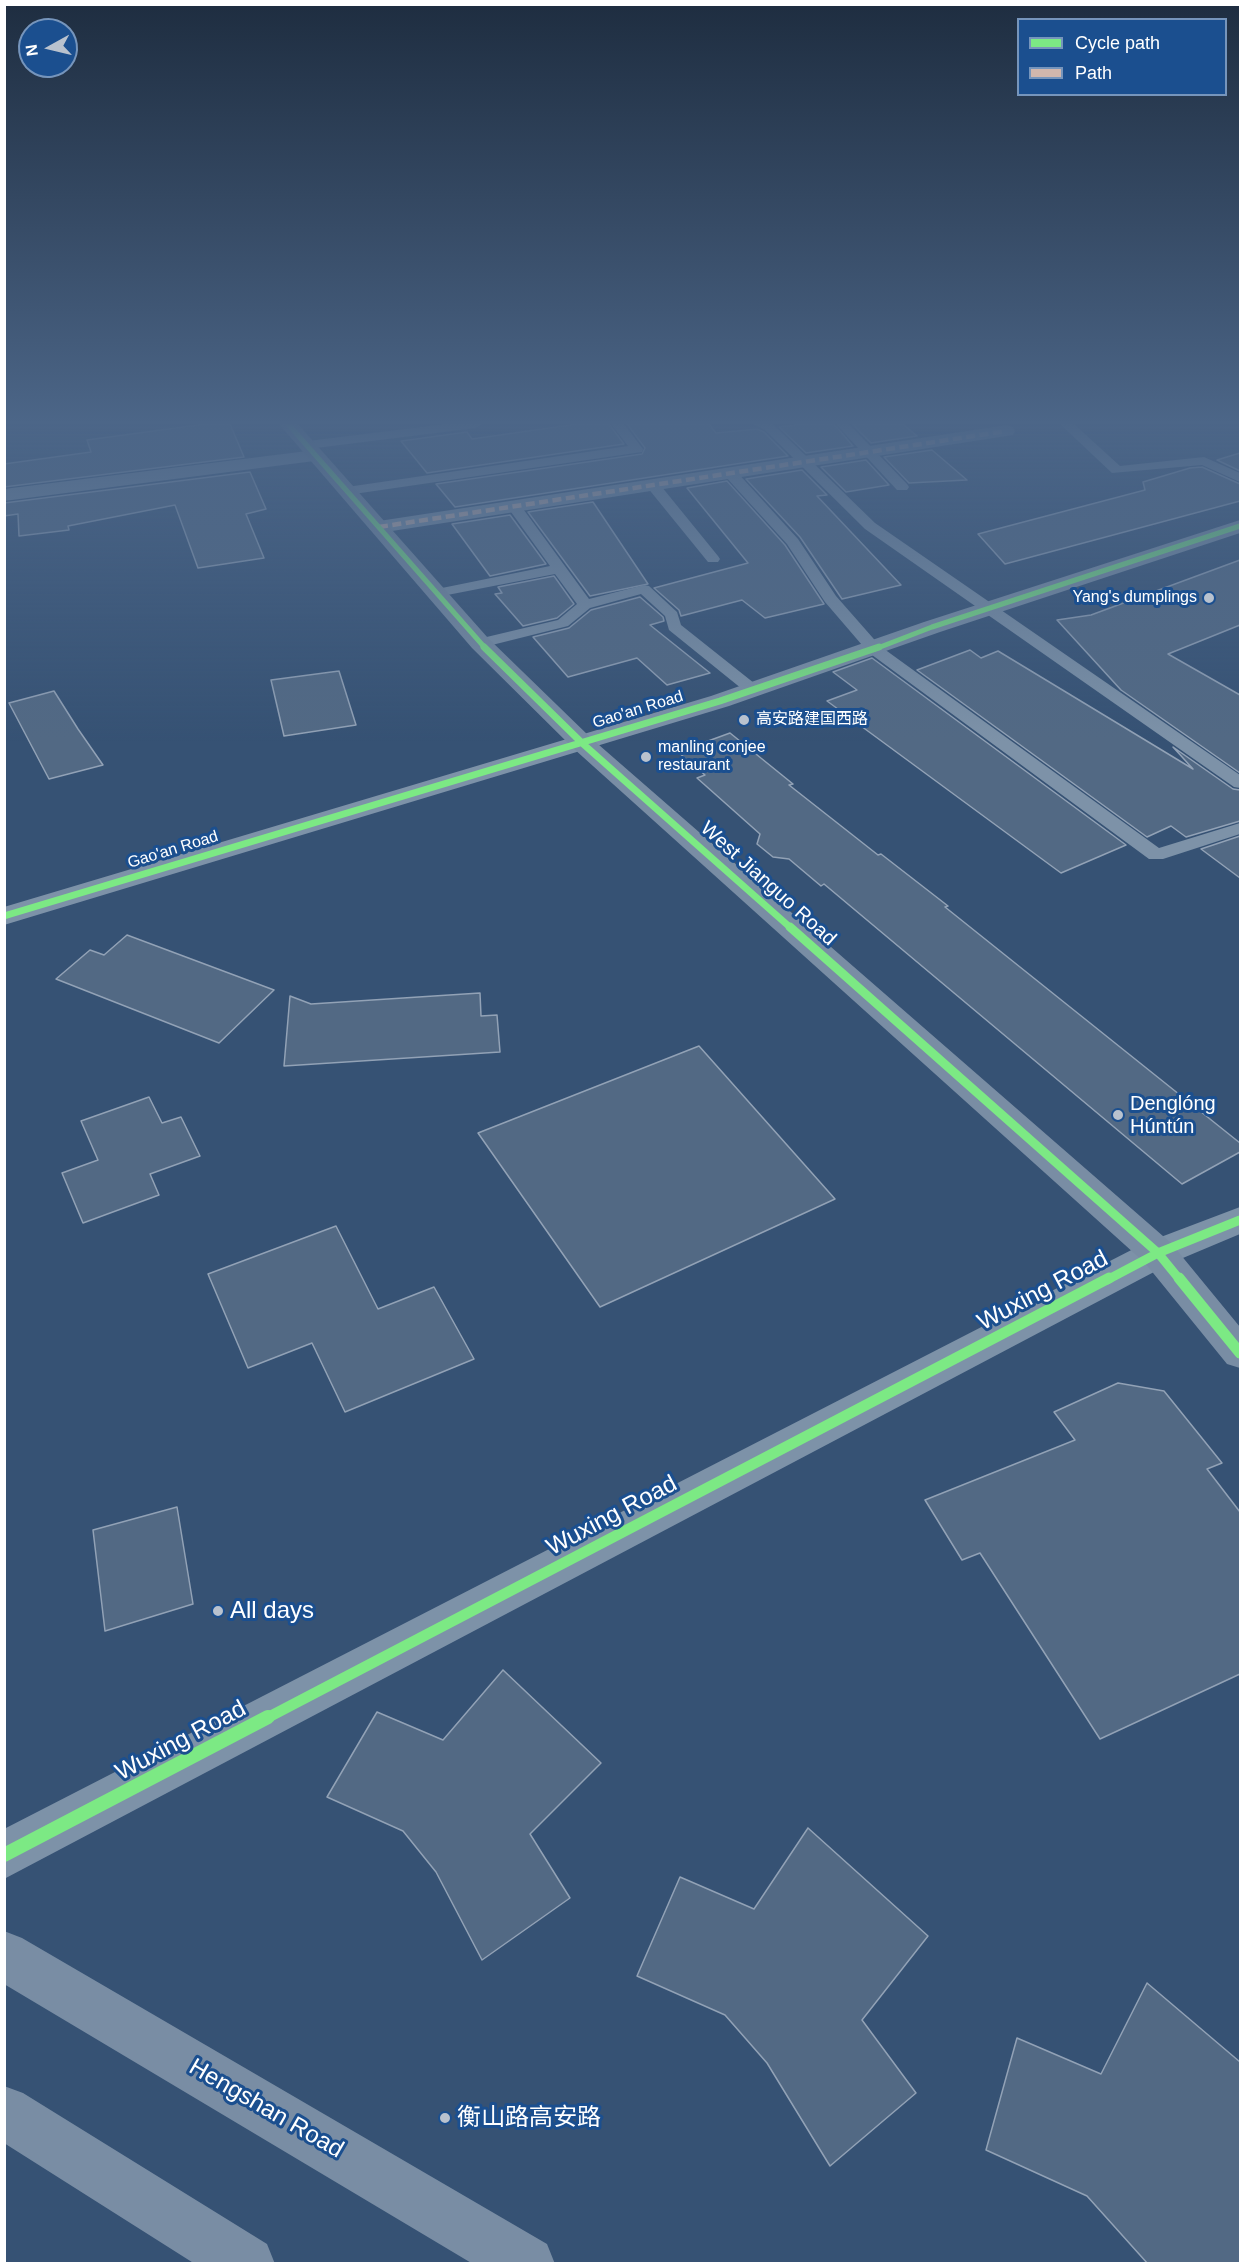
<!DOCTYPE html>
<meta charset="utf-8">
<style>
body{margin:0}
#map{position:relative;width:1245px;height:2268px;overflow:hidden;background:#365274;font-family:Helvetica,sans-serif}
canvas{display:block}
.frame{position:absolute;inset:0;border:6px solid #fff;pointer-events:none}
.legend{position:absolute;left:1017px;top:18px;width:210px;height:78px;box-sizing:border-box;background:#1b4f8f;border:2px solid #7695bc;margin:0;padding:8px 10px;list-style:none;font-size:18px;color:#fff}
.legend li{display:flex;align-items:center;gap:12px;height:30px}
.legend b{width:30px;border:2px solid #7695bc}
.north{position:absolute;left:18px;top:18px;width:60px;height:60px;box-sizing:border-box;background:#1b4f8f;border:2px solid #7695bc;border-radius:50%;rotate:262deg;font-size:16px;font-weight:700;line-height:24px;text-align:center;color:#fff}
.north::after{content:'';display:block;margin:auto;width:21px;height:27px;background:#b9c2ce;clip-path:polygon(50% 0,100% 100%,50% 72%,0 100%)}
</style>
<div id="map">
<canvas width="1245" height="2268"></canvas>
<div class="frame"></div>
<ul class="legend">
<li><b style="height:8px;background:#7ce984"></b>Cycle path</li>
<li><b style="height:8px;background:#d1b7ad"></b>Path</li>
</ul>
<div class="north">N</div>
</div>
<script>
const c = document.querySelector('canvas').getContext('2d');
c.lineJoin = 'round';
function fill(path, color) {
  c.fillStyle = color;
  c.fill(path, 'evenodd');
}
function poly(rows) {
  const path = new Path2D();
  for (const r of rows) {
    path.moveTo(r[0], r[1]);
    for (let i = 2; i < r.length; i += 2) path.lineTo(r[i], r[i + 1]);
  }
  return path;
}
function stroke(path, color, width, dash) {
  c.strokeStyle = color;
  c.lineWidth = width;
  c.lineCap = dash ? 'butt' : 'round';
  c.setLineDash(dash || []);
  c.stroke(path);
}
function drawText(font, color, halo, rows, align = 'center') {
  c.font = font + ' Helvetica,"Noto Sans SC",sans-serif';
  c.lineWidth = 6;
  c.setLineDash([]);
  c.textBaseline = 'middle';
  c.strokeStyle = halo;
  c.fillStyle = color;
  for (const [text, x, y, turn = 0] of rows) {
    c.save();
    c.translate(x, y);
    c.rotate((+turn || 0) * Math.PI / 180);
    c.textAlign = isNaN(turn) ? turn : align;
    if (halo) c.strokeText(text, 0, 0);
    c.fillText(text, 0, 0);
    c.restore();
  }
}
const building = poly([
 [205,424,230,424,244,457,4,487,4,464,91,452,87,440,205,424],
 [577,424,609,424,624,444,427,473,401,441,467,432,472,439,577,424],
 [627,424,709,424,716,433,757,429,764,432,788,456,455,507,436,484,642,454,645,448,627,424],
 [803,424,834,424,853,446,806,453,779,427,803,424],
 [852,424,903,424,917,436,871,443,852,424],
 [932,450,967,480,909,483,884,457,932,450],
 [1240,453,1240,471,1217,460,1240,453],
 [866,460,889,485,846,492,821,467,866,460],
 [1202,467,1240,484,1240,501,1005,564,978,534,1145,490,1143,482,1190,468,1202,467],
 [802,470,827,495,817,496,901,585,842,599,800,537,746,479,802,470],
 [250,472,266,509,246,514,264,558,198,568,175,505,68,526,69,530,19,536,18,514,4,516,4,503,250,472],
 [727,481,785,545,824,604,765,618,742,600,681,616,679,610,654,588,748,563,687,488,727,481],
 [593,502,648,584,590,596,528,512,593,502],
 [510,515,546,564,490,576,452,524,510,515],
 [1240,560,1240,625,1168,654,1240,695,1240,773,1121,690,1057,620,1091,615,1240,560],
 [554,576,574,604,557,618,523,626,495,594,502,593,498,587,554,576],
 [640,597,663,617,664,621,650,625,710,673,667,685,637,658,568,677,533,637,569,628,591,610,640,597],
 [970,650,981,658,998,651,1193,769,1173,747,1233,789,1240,790,1240,821,1186,837,1171,826,1147,837,917,670,970,650],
 [872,658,1126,845,1061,873,827,701,857,690,833,672,872,658],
 [339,671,356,725,284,736,271,680,339,671],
 [54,691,78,729,103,765,49,779,9,703,54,691],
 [730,733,793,784,789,785,878,855,881,854,948,906,945,907,1240,1143,1240,1152,1182,1184,824,884,821,886,789,859,773,857,757,844,760,834,697,778,705,775,678,752,730,733],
 [1240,836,1240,878,1201,849,1240,836],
 [127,935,274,990,219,1043,56,979,90,950,104,955,127,935],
 [480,993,481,1016,497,1015,500,1052,284,1066,290,996,311,1004,480,993],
 [699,1046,835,1199,600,1307,478,1133,699,1046],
 [149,1097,162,1123,181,1117,200,1156,150,1174,159,1195,83,1223,62,1173,98,1160,81,1121,149,1097],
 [336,1226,378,1309,434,1287,474,1359,345,1412,312,1343,248,1368,208,1274,336,1226],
 [1118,1383,1164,1391,1222,1463,1207,1469,1240,1512,1240,1674,1100,1739,980,1553,962,1560,925,1500,1075,1440,1054,1412,1118,1383],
 [177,1507,193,1604,105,1631,93,1530,177,1507],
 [503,1670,601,1763,530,1834,570,1898,482,1960,436,1872,403,1831,327,1797,377,1712,443,1740,503,1670],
 [808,1828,928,1936,862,2020,916,2093,830,2166,767,2063,725,2015,637,1976,680,1877,754,1909,808,1828],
 [1147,1983,1240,2062,1240,2264,1148,2264,1087,2196,986,2150,1017,2038,1101,2074,1147,1983]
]);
const lane = poly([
 [445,424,482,424,476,428,308,449,302,445,308,441,445,424],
 [611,424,624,424,643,449,642,452,347,495,340,491,347,487,628,446,611,424],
 [753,424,773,424,875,523,1240,775,1240,788,1234,787,865,529,765,430,753,424],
 [836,424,849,424,907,484,909,487,907,490,897,490,836,424],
 [1060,424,1074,424,1120,466,1204,457,1240,473,1240,482,1202,465,1112,473,1060,424],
 [730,469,735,470,798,539,836,596,880,646,1159,848,1240,823,1240,834,1163,859,1149,859,868,652,825,602,787,544,725,476,723,473,725,470,730,469],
 [652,480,657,481,718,556,720,559,718,562,708,562,647,487,645,484,647,481,652,480],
 [513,501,518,502,589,599,644,585,649,586,677,612,681,625,759,687,761,690,759,693,747,693,669,630,665,616,641,594,590,608,568,626,480,648,474,646,472,643,474,640,558,620,577,604,555,574,437,597,430,593,437,589,550,566,506,505,513,501]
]);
const street = poly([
 [1006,425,1013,427,1015,431,1013,435,379,533,372,531,369,527,372,523,379,521,1006,425],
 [315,450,322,452,325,456,322,460,4,501,4,489,315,450],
 [1240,520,1240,533,940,632,729,706,4,925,4,907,711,696,924,622,1240,520],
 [1240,1207,1240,1234,1171,1263,4,1879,4,1829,1145,1243,1240,1207]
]);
const secondary = poly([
 [279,424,298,424,488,638,591,738,1171,1243,1240,1327,1240,1368,1227,1364,1145,1263,573,748,472,648,279,424],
 [4,1931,22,1938,547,2244,555,2264,473,2264,4,1984,4,1931],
 [4,2086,23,2093,267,2244,275,2264,195,2264,4,2143,4,2086]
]);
const quiet = poly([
 [379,527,1006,431]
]);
const cyclewayFar4 = poly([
 [288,424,486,649],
 [875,649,932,627,1240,526]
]);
const cyclewayFar3 = poly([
 [484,647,582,743,792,929],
 [4,916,720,701,879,647]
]);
const cyclewayFar2 = poly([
 [790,927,1158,1253,1180,1280],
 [1107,1280,1158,1253,1240,1220]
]);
const cyclewayFar1 = poly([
 [1179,1278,1240,1353],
 [265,1719,1109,1278]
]);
const cycleway = poly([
 [4,1855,268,1717]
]);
const markers = [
 [1209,598,6,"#b9c2ce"],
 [744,720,6,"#b9c2ce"],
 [646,757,6,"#b9c2ce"],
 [1118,1115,6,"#b9c2ce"],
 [218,1611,6,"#b9c2ce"],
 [445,2118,6,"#b9c2ce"]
];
const farPoinames = [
 ["Yang's dumplings",1197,598,"right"],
 ["高安路建国西路",756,720],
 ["manling conjee",658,748],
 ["restaurant",658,766]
];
const farStreetnames = [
 ["Gao'an Road",638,710,-17],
 ["Gao'an Road",173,850,-17]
];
const streetNames = [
 ["West Jianguo Road",768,884,42]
];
const poiNames = [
 ["Denglóng",1130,1104],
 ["Húntún",1130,1127]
];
const nearStreetnames = [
 ["Wuxing Road",1043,1291,-28],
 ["Wuxing Road",612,1516,-28],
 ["Wuxing Road",181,1741,-28],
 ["Hengshan Road",266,2109,30]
];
const nearPoinames = [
 ["All days",230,1611],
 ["衡山路高安路",457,2118]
];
fill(building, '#526984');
stroke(building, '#92a2b6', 1.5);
fill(lane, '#7d92a8');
fill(street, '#7d92a8');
fill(secondary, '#798da4');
stroke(quiet, '#d1b7ad', 4.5, [9, 4.5]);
stroke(cyclewayFar4, '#7ce984', 5);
stroke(cyclewayFar3, '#7ce984', 7);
stroke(cyclewayFar2, '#7ce984', 9);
stroke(cyclewayFar1, '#7ce984', 11);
stroke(cycleway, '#7ce984', 14);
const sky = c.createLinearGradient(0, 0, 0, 742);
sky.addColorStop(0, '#1e2d40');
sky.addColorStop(0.57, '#4c6688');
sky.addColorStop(1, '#4c668800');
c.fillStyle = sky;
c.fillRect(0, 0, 1245, 742);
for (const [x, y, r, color] of markers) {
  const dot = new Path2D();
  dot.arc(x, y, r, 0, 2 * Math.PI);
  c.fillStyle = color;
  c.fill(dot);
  stroke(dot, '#1b4f8f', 2);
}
drawText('16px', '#fff', '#1b4f8f', farPoinames, 'left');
drawText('16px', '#fff', '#1b4f8f', farStreetnames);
drawText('20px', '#fff', '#1b4f8f', streetNames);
drawText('20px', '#fff', '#1b4f8f', poiNames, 'left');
drawText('24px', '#fff', '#1b4f8f', nearStreetnames);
drawText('24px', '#fff', '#1b4f8f', nearPoinames, 'left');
</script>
